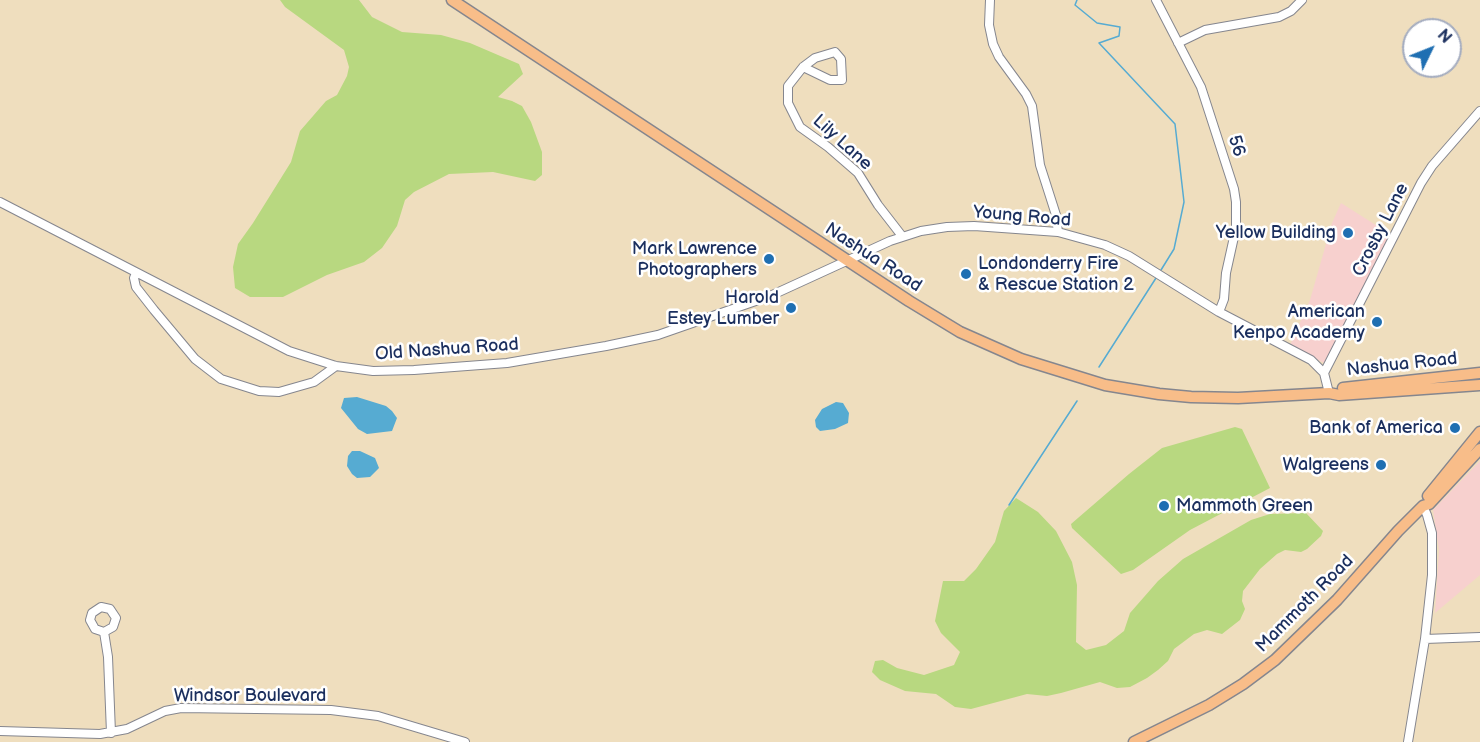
<!DOCTYPE html>
<style>
body{margin:0}
#map{position:relative;width:1480px;height:742px;overflow:hidden;background:#efdebe;font-family:"Balsamiq Sans",sans-serif}
canvas{display:block}
.north{position:absolute;left:1402px;top:18px;width:60px;height:60px;box-sizing:border-box;background:#fff;border:2px solid #a4acbf;border-radius:50%;rotate:47deg;font-size:16px;font-weight:700;line-height:24px;text-align:center;color:#1b2f5e}
.north::after{content:'';display:block;margin:auto;width:21px;height:27px;background:#1f6fb2;clip-path:polygon(50% 0,100% 100%,50% 72%,0 100%)}
</style>
<div id="map">
<canvas width="1480" height="742"></canvas>
<div class="north">N</div>
</div>
<script>
const c = document.querySelector('canvas').getContext('2d');
c.lineJoin = 'round';
function fill(path, color) {
  c.fillStyle = color;
  c.fill(path, 'evenodd');
}
function poly(rows) {
  const path = new Path2D();
  for (const r of rows) {
    path.moveTo(r[0], r[1]);
    for (let i = 2; i < r.length; i += 2) path.lineTo(r[i], r[i + 1]);
  }
  return path;
}
function stroke(path, color, width, dash) {
  c.strokeStyle = color;
  c.lineWidth = width;
  c.lineCap = dash ? 'butt' : 'round';
  c.setLineDash(dash || []);
  c.stroke(path);
}
function drawText(font, color, halo, rows, align = 'center') {
  c.font = font + ' "Balsamiq Sans",sans-serif';
  c.lineWidth = 5;
  c.setLineDash([]);
  c.textBaseline = 'middle';
  c.strokeStyle = halo;
  c.fillStyle = color;
  for (const [text, x, y, turn = 0] of rows) {
    c.save();
    c.translate(x, y);
    c.rotate((+turn || 0) * Math.PI / 180);
    c.textAlign = isNaN(turn) ? turn : align;
    if (halo) c.strokeText(text, 0, 0);
    c.fillText(text, 0, 0);
    c.restore();
  }
}
const built = poly([
 [1341,203,1390,234,1327,361,1324,363,1290,345,1310,300,1332,223],
 [1480,461,1480,575,1435,613,1439,550,1433,510]
]);
const green = poly([
 [280,0,359,0,372,17,402,32,441,35,470,43,519,64,523,74,498,97,512,101,522,106,531,122,542,152,542,175,535,181,493,172,449,174,414,192,405,200,397,226,382,248,364,262,327,275,283,297,250,297,235,288,233,267,238,244,253,223,291,162,300,131,326,101,337,95,347,76,349,67,344,50,285,7],
 [1235,427,1242,429,1270,488,1190,530,1133,570,1121,574,1072,528,1071,524,1129,474,1162,448],
 [1016,498,1038,512,1056,531,1072,562,1077,585,1076,642,1086,650,1106,645,1124,631,1130,613,1158,581,1183,559,1251,520,1270,514,1306,513,1323,531,1321,536,1307,549,1301,552,1285,550,1277,554,1260,569,1243,591,1242,601,1245,609,1240,620,1222,634,1207,630,1194,634,1174,649,1168,661,1158,670,1147,678,1130,687,1117,688,1100,682,1061,693,1047,696,1027,694,971,709,955,707,936,694,905,691,880,680,872,672,875,661,883,660,897,668,924,675,954,665,960,652,941,633,935,621,943,581,964,581,976,569,995,542,1004,511]
]);
const water = poly([
 [357,397,386,406,392,411,397,418,392,431,367,434,358,429,341,408,344,398],
 [836,402,843,403,849,413,848,423,835,429,820,431,816,427,815,420,822,409],
 [352,451,360,451,375,458,379,468,370,477,357,478,352,474,347,466,348,456]
]);
const stream = poly([
 [1077,0,1075,5,1097,23,1120,27,1119,36,1099,43,1175,124,1184,202,1174,249,1161,270],
 [1099,367,1156,278],
 [1009,505,1077,401]
]);
const minor = poly([
 [990,0,989,25,993,44,999,57,1026,94,1032,106,1040,165,1056,215,1058,232],
 [1156,0,1201,87,1234,189,1236,202,1236,228,1226,273,1224,299,1219,312],
 [1178,43,1205,30,1279,17,1291,11,1302,0],
 [803,67,830,80,842,80,841,59,835,52,815,58,803,67,788,86,788,103,800,127,828,147,858,173,878,205,902,236],
 [0,202,289,351,336,366,373,371,414,370,507,363,606,346,658,335,770,296,890,241,921,231,947,227,974,226,1058,232,1105,245,1129,256,1219,312,1311,360,1324,373,1329,393],
 [136,273,134,278,136,287,154,310,195,359,221,379,259,391,279,392,314,382,336,366],
 [1324,373,1421,183,1432,166,1480,111],
 [104,632,95,629,90,620,92,613,101,607,110,609,116,618,113,627,104,632,108,657,111,733],
 [1425,639,1480,637],
 [0,731,100,734,127,729,165,711,181,708,331,710,378,716,465,742],
 [1408,742,1425,639,1432,575,1432,533,1427,515,1423,506]
]);
const major = poly([
 [452,0,909,301,960,332,1021,359,1105,385,1159,394,1191,397,1238,398,1329,393,1339,395,1480,385],
 [1343,388,1480,373],
 [1428,496,1480,432],
 [1134,742,1209,705,1243,684,1275,660,1337,600,1398,531,1423,506,1429,504,1480,449]
]);
const markers = [
 [1348,233,6,"#1f6fb2"],
 [769,259,6,"#1f6fb2"],
 [966,274,6,"#1f6fb2"],
 [791,308,6,"#1f6fb2"],
 [1377,322,6,"#1f6fb2"],
 [1455,428,6,"#1f6fb2"],
 [1381,465,6,"#1f6fb2"],
 [1164,506,6,"#1f6fb2"]
];
const streetNames = [
 ["Lily Lane",842,143,42],
 ["56",1236,146,73],
 ["Young Road",1022,217,5],
 ["Crosby Lane",1381,230,-63],
 ["Nashua Road",873,258,33],
 ["Old Nashua Road",447,350,-4],
 ["Nashua Road",1402,365,-6],
 ["Mammoth Road",1305,604,-45],
 ["Windsor Boulevard",250,696]
];
const poiNames = [
 ["Yellow Building",1336,233],
 ["Mark Lawrence",757,249],
 ["Photographers",757,270],
 ["Londonderry Fire",978,264,"left"],
 ["& Rescue Station 2",978,285,"left"],
 ["Harold",779,298],
 ["Estey Lumber",779,319],
 ["American",1365,312],
 ["Kenpo Academy",1365,333],
 ["Bank of America",1443,428],
 ["Walgreens",1369,465],
 ["Mammoth Green",1176,506,"left"]
];
fill(built, '#f7d0ce');
fill(green, '#b8d880');
fill(water, '#56abd2');
stroke(stream, '#56abd2', 1.5);
stroke(minor, '#85868e', 10);
stroke(major, '#85868e', 13);
stroke(minor, '#fff', 8);
stroke(major, '#f8bd89', 10);
for (const [x, y, r, color] of markers) {
  const dot = new Path2D();
  dot.arc(x, y, r, 0, 2 * Math.PI);
  c.fillStyle = color;
  c.fill(dot);
  stroke(dot, '#fff', 2);
}
drawText('18px', '#1b2f5e', '#fff', streetNames);
drawText('18px', '#1b2f5e', '#fff', poiNames, 'right');
</script>
